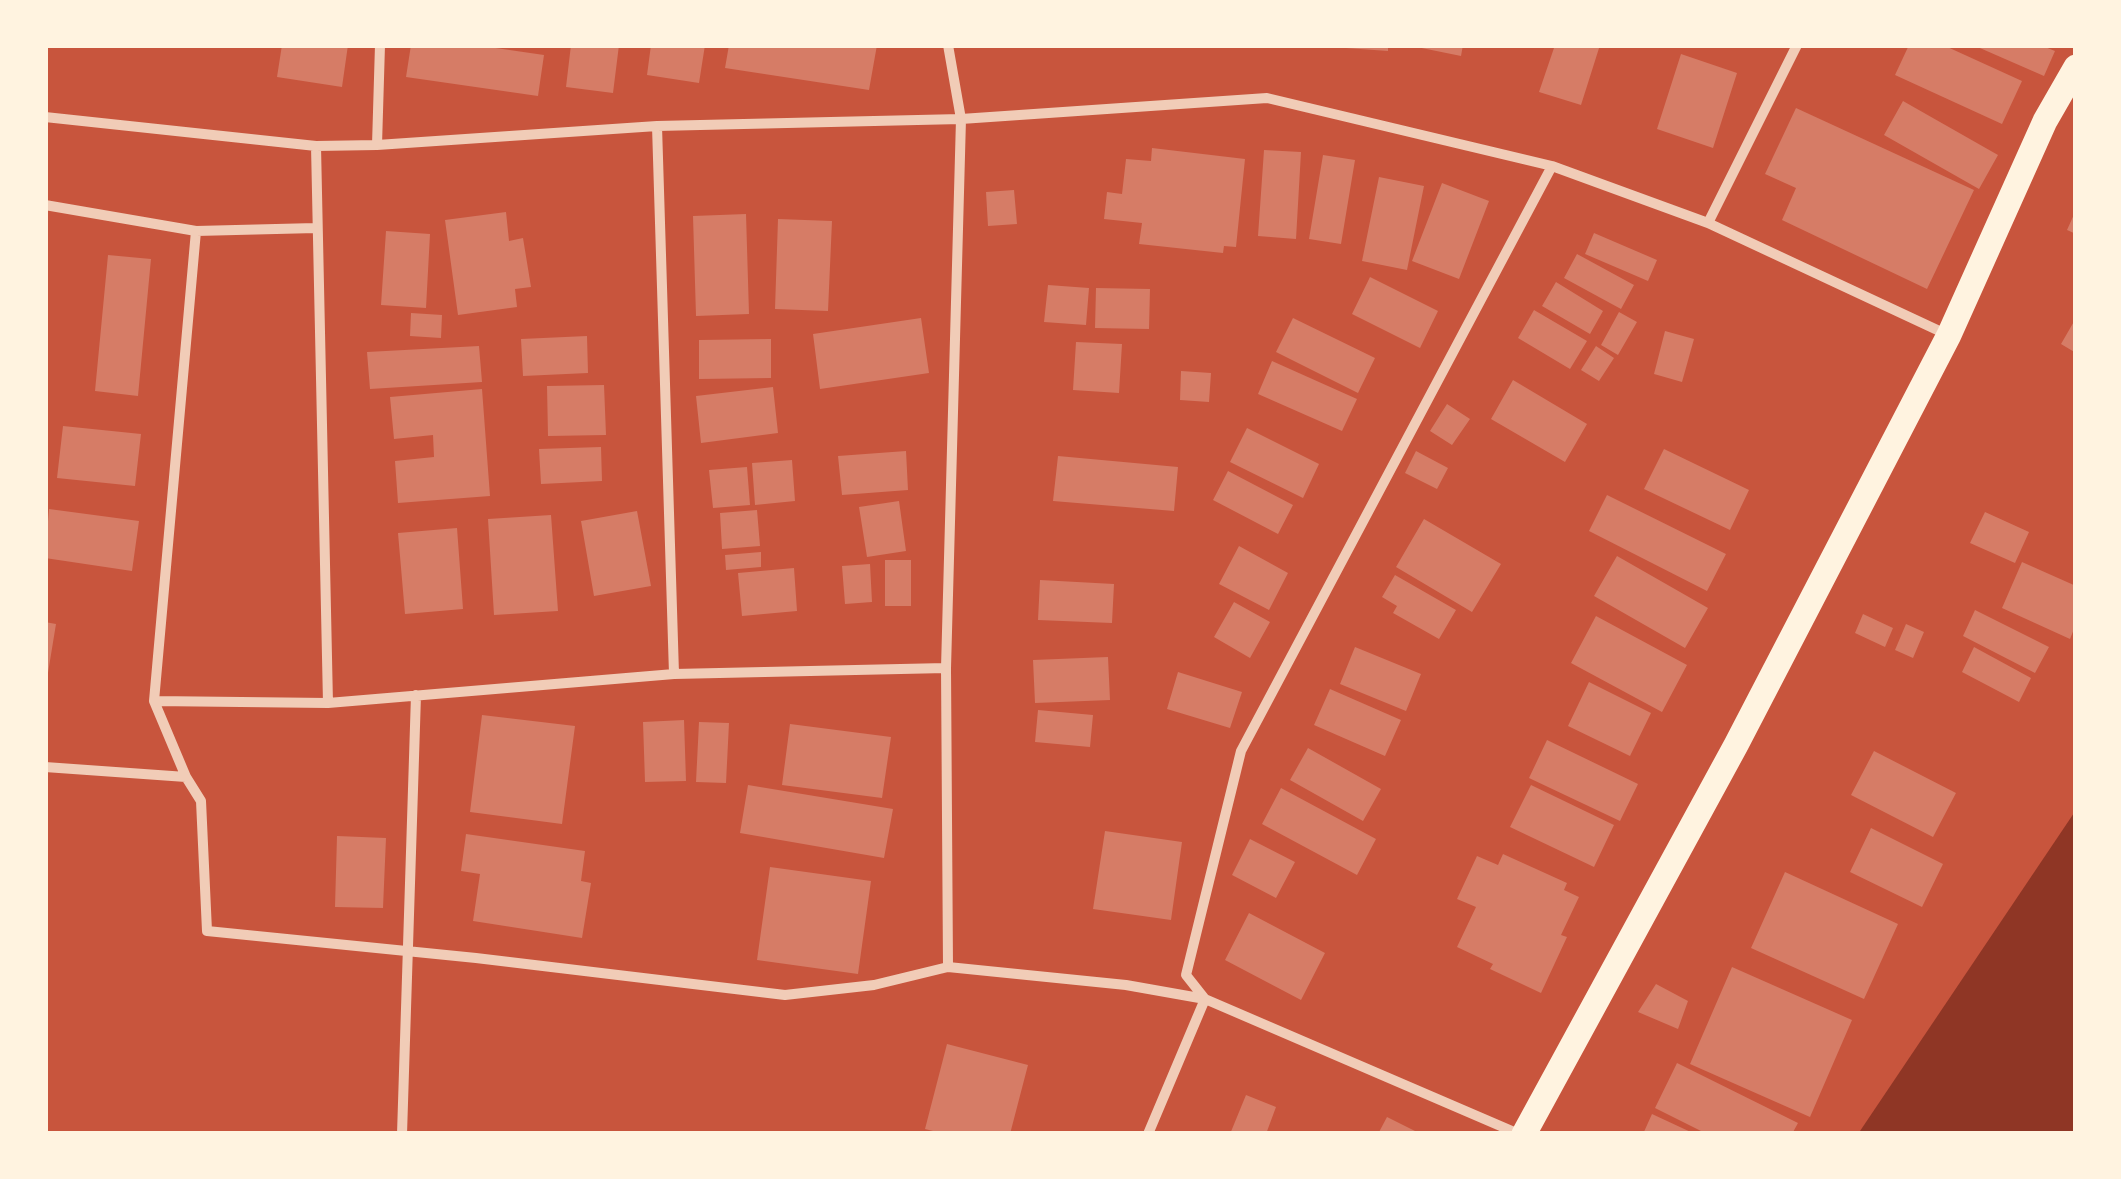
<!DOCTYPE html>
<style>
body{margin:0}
#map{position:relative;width:2121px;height:1179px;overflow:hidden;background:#c8553d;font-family:"PT Sans",sans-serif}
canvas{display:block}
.frame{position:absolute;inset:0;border:48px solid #fff3e0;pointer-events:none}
</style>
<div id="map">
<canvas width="2121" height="1179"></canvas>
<div class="frame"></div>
</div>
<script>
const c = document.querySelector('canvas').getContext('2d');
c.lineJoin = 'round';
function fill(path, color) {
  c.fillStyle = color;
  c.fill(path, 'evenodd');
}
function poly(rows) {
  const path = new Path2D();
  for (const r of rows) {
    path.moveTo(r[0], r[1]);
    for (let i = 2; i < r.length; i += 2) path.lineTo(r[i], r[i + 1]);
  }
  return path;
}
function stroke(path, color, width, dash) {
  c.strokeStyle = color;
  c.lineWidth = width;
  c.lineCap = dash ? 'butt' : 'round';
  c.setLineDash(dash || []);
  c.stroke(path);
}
const water = poly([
 [2076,810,2076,1134,1858,1134]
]);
const building = poly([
 [282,45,348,45,342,87,277,77],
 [411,45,475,45,544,55,538,96,406,77],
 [571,45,619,45,613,93,566,87],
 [651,45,705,45,699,83,647,75],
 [729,45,877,45,869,90,725,68],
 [1346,45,1388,45,1388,51,1346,48],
 [1407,45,1463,45,1461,56],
 [1555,45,1600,45,1581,105,1539,92],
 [1909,45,1943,45,2022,81,2002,124,1895,75],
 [1973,45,2040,45,2055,51,2044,76],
 [1681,54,1737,73,1713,148,1657,129],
 [1903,101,1998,155,1979,189,1884,135],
 [1796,108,1974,190,1927,289,1782,220,1796,188,1765,174],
 [1152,148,1245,159,1236,247,1224,246,1223,253,1139,244,1142,223,1104,219,1107,192,1122,194,1126,159,1151,161],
 [1264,150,1301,152,1296,239,1258,236],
 [1323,155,1355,160,1341,244,1309,239],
 [1379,177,1424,186,1407,270,1362,261],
 [1442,183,1489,201,1459,279,1412,261],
 [1014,190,1017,224,988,226,986,192],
 [2076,210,2076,234,2067,230],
 [506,212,509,241,523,238,531,287,515,289,517,307,458,315,445,220],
 [746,214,749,314,696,316,693,216],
 [778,219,832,221,828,311,775,309],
 [386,231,430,234,426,308,381,305],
 [1594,233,1657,260,1648,281,1585,254],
 [1577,254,1634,285,1621,309,1564,278],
 [108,255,151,259,138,396,95,391],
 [1370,277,1438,311,1420,348,1352,314],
 [1556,282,1603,311,1590,334,1542,306],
 [1048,285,1089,288,1086,325,1044,322],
 [1096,288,1150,289,1149,329,1095,328],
 [1534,310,1587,341,1570,369,1518,338],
 [1619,312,1637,322,1618,355,1601,345],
 [411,313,442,315,441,338,410,336],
 [921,318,929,373,820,389,813,334],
 [1293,318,1375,358,1358,393,1276,352],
 [2076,318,2076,353,2061,344],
 [1665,331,1694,339,1682,382,1654,374],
 [587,336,588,373,523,376,521,339],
 [771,339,771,378,699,379,699,340],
 [1076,342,1122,344,1119,393,1073,390],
 [479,346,482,382,370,389,367,352],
 [1596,346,1614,358,1599,381,1581,370],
 [1272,361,1357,399,1342,431,1258,394],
 [1181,371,1211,373,1209,402,1180,400],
 [1513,380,1587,424,1565,462,1491,419],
 [604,385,606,435,548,436,547,386],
 [773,387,778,433,701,443,696,396],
 [482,389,490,496,398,503,395,461,434,457,433,435,394,439,390,397],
 [1447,404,1470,419,1452,445,1430,431],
 [63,426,141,434,135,486,57,478],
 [1247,428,1319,464,1303,498,1230,462],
 [601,447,602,481,541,484,539,449],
 [1664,449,1749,490,1730,530,1644,489],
 [906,451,908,490,842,495,838,456],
 [1416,451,1448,468,1437,489,1405,473],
 [1058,456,1178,467,1174,511,1053,501],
 [792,460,795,501,755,505,752,463],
 [747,467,750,505,713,508,709,470],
 [1228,471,1293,505,1278,534,1213,500],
 [1607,495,1726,554,1707,591,1589,531],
 [899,501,906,551,867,557,859,507],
 [49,509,139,521,132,571,45,558],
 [757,510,760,546,722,549,720,513],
 [637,511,651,586,594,596,581,521],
 [1985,512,2029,532,2015,563,1970,543],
 [551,515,558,611,494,615,488,519],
 [1424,519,1501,564,1472,612,1396,567],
 [457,528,463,609,405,614,398,533],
 [1239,546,1288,573,1269,610,1219,584],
 [761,552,761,567,726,570,725,555],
 [1617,556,1708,608,1685,648,1594,596],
 [885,560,911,560,911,606,885,606],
 [2022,562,2076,586,2076,624,2070,639,2002,608],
 [870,564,872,602,845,604,842,566],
 [794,568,797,611,742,616,738,573],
 [1395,575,1456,610,1439,639,1393,613,1397,606,1382,597],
 [1040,580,1114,584,1112,623,1038,620],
 [1234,602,1270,622,1250,658,1214,637],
 [1975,610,2049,647,2035,673,1963,636],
 [1863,614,1893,628,1885,647,1855,633],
 [1596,616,1687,665,1662,712,1571,663],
 [45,622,56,624,47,679,45,679],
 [1906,624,1924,632,1913,658,1895,650],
 [1355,647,1421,674,1406,711,1340,684],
 [1974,647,2031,678,2019,702,1962,672],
 [1108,657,1110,700,1035,703,1033,660],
 [1178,672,1242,692,1230,728,1167,709],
 [1589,682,1651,713,1630,756,1568,726],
 [1330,689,1401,720,1385,756,1314,725],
 [1038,710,1093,715,1090,747,1035,742],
 [482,715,575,726,562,824,470,812],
 [684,720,686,781,645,782,643,722],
 [699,722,729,723,726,783,696,782],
 [790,724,891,737,882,798,782,785],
 [1547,740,1638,784,1620,821,1529,778],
 [1308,748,1381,789,1363,821,1290,780],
 [1874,751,1956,793,1933,837,1851,795],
 [748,785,893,809,884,858,740,833],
 [1531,785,1614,825,1594,867,1510,827],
 [1281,788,1376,839,1357,875,1262,824],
 [1871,828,1943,864,1922,907,1850,872],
 [1105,831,1182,842,1171,920,1093,909],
 [466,834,585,851,581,881,591,883,582,938,473,921,480,874,461,871],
 [337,836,386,838,383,908,335,907],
 [1250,839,1295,862,1276,898,1232,875],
 [1503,854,1567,883,1564,890,1579,897,1561,935,1567,937,1541,993,1490,969,1493,964,1457,947,1476,907,1457,899,1477,856,1498,865],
 [770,867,871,881,858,974,757,960],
 [1785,872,1898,924,1864,999,1751,948],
 [1249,913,1325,953,1301,1000,1225,960],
 [1732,967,1852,1020,1810,1117,1690,1064],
 [1656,984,1688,1001,1678,1029,1638,1012],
 [947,1044,1028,1065,1010,1134,945,1134,925,1129],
 [1677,1063,1798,1123,1792,1134,1707,1134,1655,1108],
 [1246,1095,1276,1107,1266,1134,1230,1134],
 [1652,1114,1695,1134,1643,1134],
 [1387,1117,1421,1134,1378,1134]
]);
const minor = poly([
 [948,45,961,119,946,668,948,967],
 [45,117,316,146,377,145,657,126,961,119,1267,98,1552,166,1708,223,1948,335],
 [657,126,674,674],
 [377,145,380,45],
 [316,146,328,703],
 [45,205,196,231,316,228],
 [1708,223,1797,45],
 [154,701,328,703,674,674,946,668],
 [45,767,186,777,201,801,207,931,476,958,785,995,874,985,948,967,1126,985,1205,999,1519,1134],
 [186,777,154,701,196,231],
 [402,1134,416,695],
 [1148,1134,1205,999,1186,975,1241,751,1552,166]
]);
const primary = poly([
 [1524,1134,1736,745,1949,335,2045,121,2076,67]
]);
fill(water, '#8f3625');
fill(building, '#d67c66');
stroke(minor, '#f1ccb7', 10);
stroke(primary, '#fff3e0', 25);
</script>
